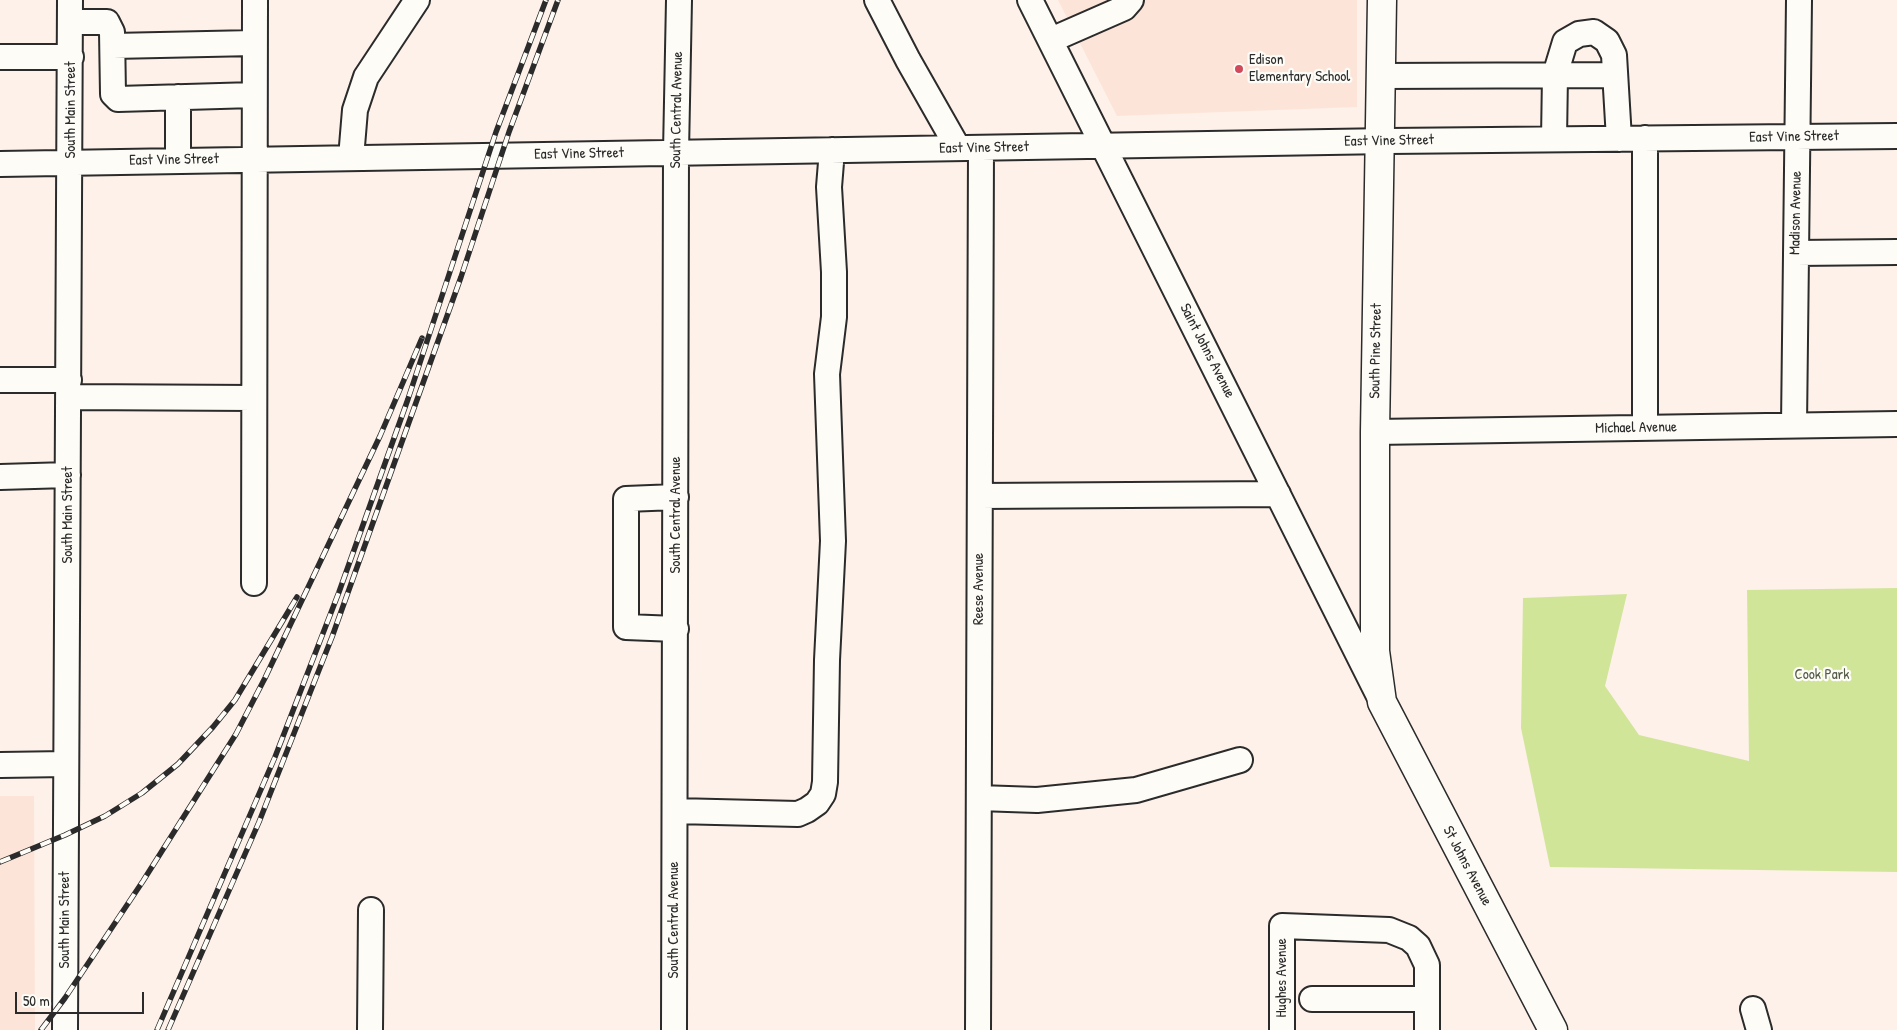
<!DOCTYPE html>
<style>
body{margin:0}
#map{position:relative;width:1897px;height:1030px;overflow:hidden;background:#fdf1e9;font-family:"Patrick Hand",sans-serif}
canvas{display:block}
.scale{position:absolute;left:15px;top:992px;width:129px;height:22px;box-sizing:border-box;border:2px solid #2b2b2b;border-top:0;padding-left:6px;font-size:15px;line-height:18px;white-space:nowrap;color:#2b2b2b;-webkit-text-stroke:4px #fdfcf7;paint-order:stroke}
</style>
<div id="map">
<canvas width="1897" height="1030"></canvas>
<div class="scale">50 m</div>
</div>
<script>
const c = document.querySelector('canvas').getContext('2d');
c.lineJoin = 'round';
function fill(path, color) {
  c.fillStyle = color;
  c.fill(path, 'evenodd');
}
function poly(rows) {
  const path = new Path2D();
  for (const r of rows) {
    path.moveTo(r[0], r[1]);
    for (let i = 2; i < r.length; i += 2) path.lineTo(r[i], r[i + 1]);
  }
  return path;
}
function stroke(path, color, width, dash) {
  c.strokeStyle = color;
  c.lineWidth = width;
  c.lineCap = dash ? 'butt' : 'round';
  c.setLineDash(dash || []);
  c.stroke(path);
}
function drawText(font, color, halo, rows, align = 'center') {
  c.font = font + ' "Patrick Hand",sans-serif';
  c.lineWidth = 4.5;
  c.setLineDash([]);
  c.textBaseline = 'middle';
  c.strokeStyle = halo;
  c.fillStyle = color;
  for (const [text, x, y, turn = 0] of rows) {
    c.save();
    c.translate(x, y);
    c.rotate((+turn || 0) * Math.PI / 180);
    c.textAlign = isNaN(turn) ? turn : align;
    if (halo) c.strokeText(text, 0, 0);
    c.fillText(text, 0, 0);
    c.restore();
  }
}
const built = poly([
 [1058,0,1357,0,1357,107,1117,116],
 [0,796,34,796,35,1030,0,1030]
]);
const green = poly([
 [1897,588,1897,872,1550,867,1521,728,1523,598,1627,594,1605,686,1639,735,1749,761,1747,590]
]);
const minor = poly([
 [877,0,908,60,958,148],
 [1030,0,1378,694],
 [71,22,107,22,112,32,113,94,118,99,254,95],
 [1051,40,1124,8,1131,0],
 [113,46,254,43],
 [0,57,71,57],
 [1381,76,1615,75],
 [1645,138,1645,428],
 [1554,139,1555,75,1565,42,1579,34,1594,32,1607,41,1614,55,1619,139],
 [351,158,355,110,366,77,417,0],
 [178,160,178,97],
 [0,164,1389,141,1897,136],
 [1796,253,1897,252],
 [0,380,69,380],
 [69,397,254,398],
 [1794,425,1799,0],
 [1375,432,1897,424],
 [0,477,68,475],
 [980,496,1278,494],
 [676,497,626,499,626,627,676,629],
 [254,583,255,0],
 [0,765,66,764],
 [979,798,1037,800,1136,790,1240,760],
 [675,811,798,814,807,810,817,803,823,794,825,782,827,660,833,541,827,374,834,317,834,272,829,187,832,150],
 [1312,999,1427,999],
 [1753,1009,1759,1030],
 [65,1030,70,0],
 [370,1030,371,910],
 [674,1030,676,152,679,0],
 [978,1030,981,148],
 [1282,1030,1282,926,1389,930,1409,938,1418,946,1427,965,1427,1030]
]);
const major = poly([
 [1382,0,1375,432,1375,651,1382,702,1553,1030]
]);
const rail = poly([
 [0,862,65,835,105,816,142,793,178,764,213,727,235,700,297,597],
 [41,1030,65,998,143,881,236,734,265,678,380,436,422,338],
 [157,1030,275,757,339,592,408,399,496,132,546,0],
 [168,1030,259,822,332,637,461,277,509,132,558,0]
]);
const markers = [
 [1239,69,5,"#d1495b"]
];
const poiNames = [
 ["Edison",1249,60],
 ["Elementary School",1249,77]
];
const streetNames = [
 ["South Main Street",71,110,-90],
 ["South Central Avenue",677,110,-89],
 ["East Vine Street",1794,137,-1],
 ["East Vine Street",1389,141,-1],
 ["East Vine Street",984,148,-1],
 ["East Vine Street",579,154,-1],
 ["East Vine Street",174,160,-1],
 ["Madison Avenue",1796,213,-89],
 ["Saint Johns Avenue",1207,351,63],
 ["South Pine Street",1376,351,-89],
 ["Michael Avenue",1636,428,-1],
 ["South Main Street",68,515,-90],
 ["South Central Avenue",676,515,-90],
 ["Reese Avenue",979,589,-90],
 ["St Johns Avenue",1467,866,62],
 ["South Main Street",65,920,-90],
 ["South Central Avenue",674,920,-90],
 ["Hughes Avenue",1282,978,-90]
];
const parkNames = [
 ["Cook Park",1822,675]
];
fill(built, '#fde4d8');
fill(green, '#d1e599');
stroke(minor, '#2b2b2b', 28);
stroke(major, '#2b2b2b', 31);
stroke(minor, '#fdfcf7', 24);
stroke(major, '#fdfcf7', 28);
stroke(rail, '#2b2b2b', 5.5);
stroke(rail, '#fdfcf7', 4, [11]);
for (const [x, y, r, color] of markers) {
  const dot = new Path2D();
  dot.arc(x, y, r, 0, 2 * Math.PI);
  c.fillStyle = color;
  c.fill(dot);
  stroke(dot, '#fdfcf7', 2);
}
drawText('15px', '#2b2b2b', '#fdfcf7', poiNames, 'left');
drawText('15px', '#2b2b2b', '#fdfcf7', streetNames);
drawText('15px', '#545a46', '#fdfcf7', parkNames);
</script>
